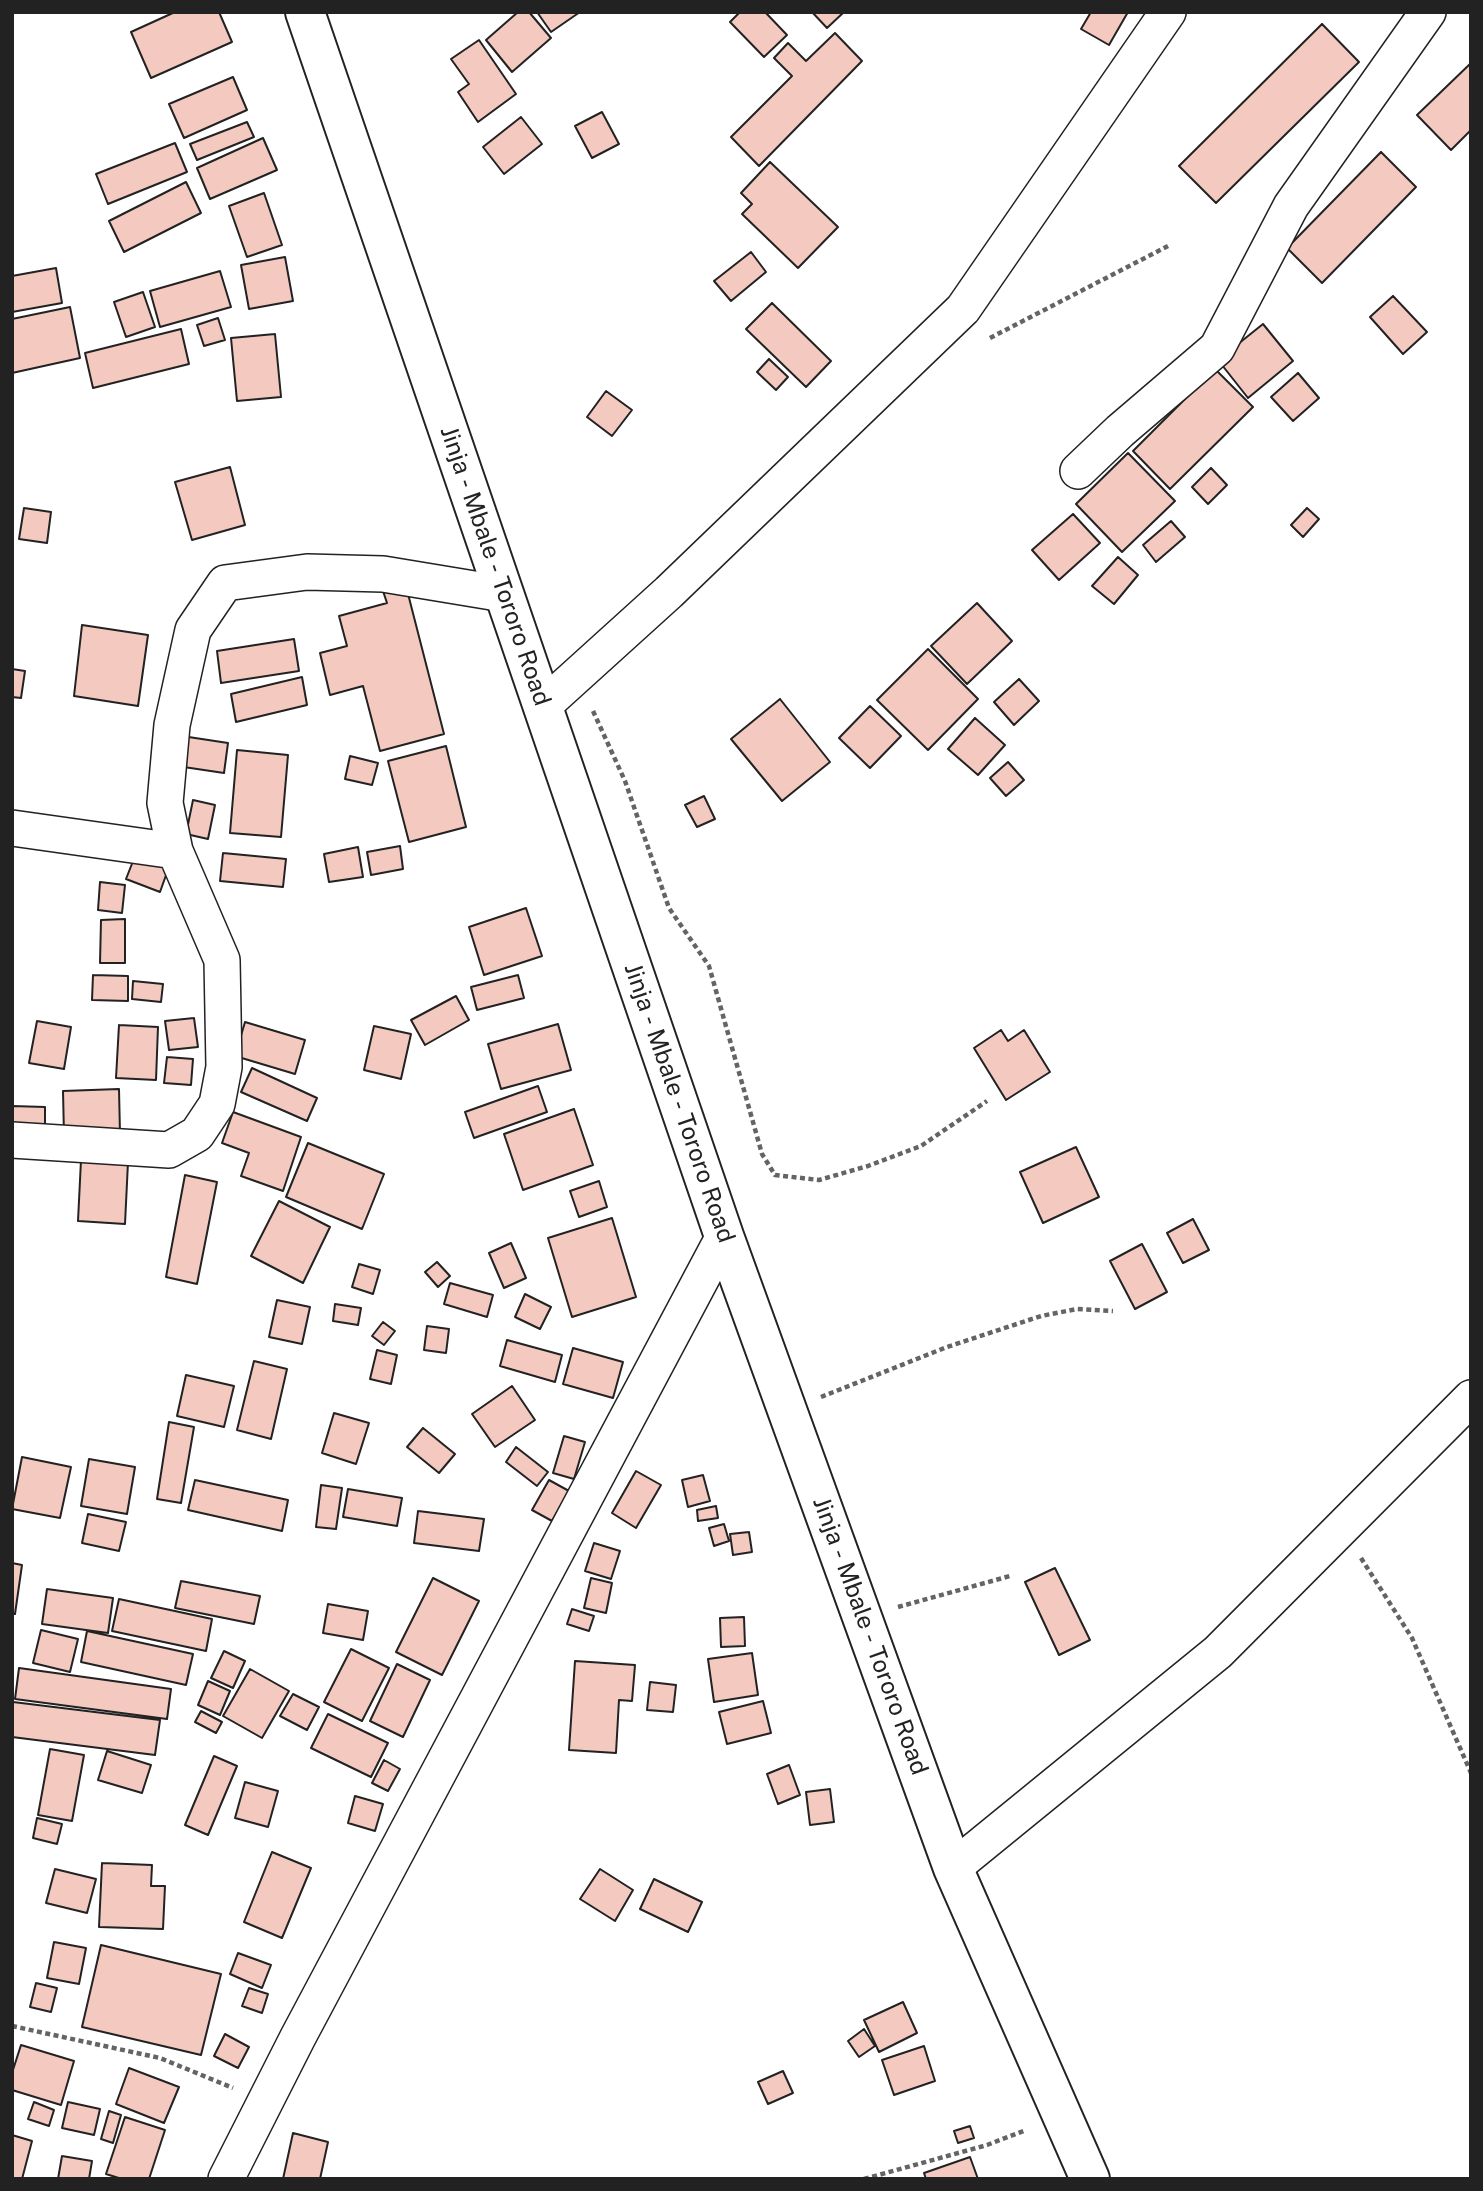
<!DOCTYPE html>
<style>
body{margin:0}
#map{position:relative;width:1483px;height:2191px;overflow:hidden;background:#fff;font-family:"Public Sans",sans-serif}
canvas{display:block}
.frame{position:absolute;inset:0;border:14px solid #222;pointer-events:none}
</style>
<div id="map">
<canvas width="1483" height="2191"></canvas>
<div class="frame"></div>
</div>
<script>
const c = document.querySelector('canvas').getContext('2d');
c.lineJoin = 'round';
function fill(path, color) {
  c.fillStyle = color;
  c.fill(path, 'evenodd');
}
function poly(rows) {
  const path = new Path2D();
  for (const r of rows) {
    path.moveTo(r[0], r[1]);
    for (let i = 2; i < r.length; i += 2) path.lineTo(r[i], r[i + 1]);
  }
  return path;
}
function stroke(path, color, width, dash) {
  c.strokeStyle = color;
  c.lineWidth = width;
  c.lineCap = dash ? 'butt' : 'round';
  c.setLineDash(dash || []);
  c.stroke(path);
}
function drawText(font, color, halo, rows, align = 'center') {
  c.font = font + ' "Public Sans",sans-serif';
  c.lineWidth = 5;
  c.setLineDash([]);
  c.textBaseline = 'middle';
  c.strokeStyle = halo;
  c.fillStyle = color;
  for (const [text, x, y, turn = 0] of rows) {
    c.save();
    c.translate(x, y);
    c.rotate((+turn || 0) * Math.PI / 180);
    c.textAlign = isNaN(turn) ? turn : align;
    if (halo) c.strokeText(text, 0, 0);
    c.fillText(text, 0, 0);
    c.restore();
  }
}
const building = poly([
 [175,12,219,12,232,42,151,78,131,32,175,12],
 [518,12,529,12,551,38,512,72,486,40,518,12],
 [537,12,580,12,551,32,537,12],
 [740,12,765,12,787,35,764,57,730,22,740,12],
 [812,12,844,12,827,28,812,12],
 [1091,12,1128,12,1109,45,1081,29,1091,12],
 [1322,24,1359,62,1216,203,1179,166,1322,24],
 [835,33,862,61,759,166,731,137,792,76,774,58,788,43,806,61,835,33],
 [479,40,516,94,478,122,458,92,469,84,451,59,479,40],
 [1471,63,1471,130,1451,150,1417,115,1471,63],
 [233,77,247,110,184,138,169,104,233,77],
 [602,112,619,144,592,158,575,126,602,112],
 [521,117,542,144,504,174,483,147,521,117],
 [247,122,254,137,197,160,190,144,247,122],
 [263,138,277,170,210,199,197,168,263,138],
 [175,143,187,172,108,204,96,174,175,143],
 [1381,152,1416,187,1322,283,1287,248,1381,152],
 [770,162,838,227,798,268,742,214,752,204,741,193,770,162],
 [186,182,201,213,124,252,109,221,186,182],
 [264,193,282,245,247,257,229,206,264,193],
 [751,252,766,272,731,301,714,281,751,252],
 [285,257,293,301,249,309,241,265,285,257],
 [56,268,62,303,12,312,12,276,56,268],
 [220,271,231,307,160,327,150,291,220,271],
 [143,292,155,327,126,337,114,302,143,292],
 [1393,296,1427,332,1403,354,1370,317,1393,296],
 [772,303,831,361,806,387,746,329,772,303],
 [70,307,80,358,12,373,12,319,70,307],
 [218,318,225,340,204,346,197,325,218,318],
 [1263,324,1293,361,1248,398,1218,360,1263,324],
 [181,329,189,364,93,388,85,353,181,329],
 [275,334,281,397,237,401,231,338,275,334],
 [769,359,788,377,776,390,757,372,769,359],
 [1215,369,1253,407,1170,489,1133,451,1215,369],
 [1298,373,1319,398,1293,421,1271,397,1298,373],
 [606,391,632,410,612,436,587,417,606,391],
 [1128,453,1175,501,1122,552,1076,504,1128,453],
 [230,467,245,525,192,540,175,482,230,467],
 [1211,468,1227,485,1208,504,1192,487,1211,468],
 [24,508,51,512,47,543,19,539,24,508],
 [1307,508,1319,519,1303,537,1291,525,1307,508],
 [1073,514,1100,543,1059,580,1032,550,1073,514],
 [1171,521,1185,537,1156,562,1143,545,1171,521],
 [1118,557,1138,575,1114,604,1092,586,1118,557],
 [406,586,444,734,380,751,363,686,330,695,320,653,347,646,339,616,387,603,383,591,406,586],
 [977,603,1012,641,967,684,931,646,977,603],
 [82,625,148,635,138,706,74,696,82,625],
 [294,639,299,671,221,683,217,651,294,639],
 [928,649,978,699,928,750,877,700,928,649],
 [12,669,25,671,21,698,12,697,12,669],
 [302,677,307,705,236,722,231,694,302,677],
 [1019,679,1039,701,1014,725,994,702,1019,679],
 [780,699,830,762,782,801,731,739,780,699],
 [870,706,901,736,870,768,839,738,870,706],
 [975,718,1005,745,978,775,948,749,975,718],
 [182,736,228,743,224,773,177,766,182,736],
 [446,746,466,827,409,842,388,761,446,746],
 [237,750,288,755,281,837,230,833,237,750],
 [350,756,378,763,372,785,345,779,350,756],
 [1008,762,1024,780,1006,796,990,778,1008,762],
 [704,796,715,819,697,827,685,805,704,796],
 [193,800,215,805,208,839,186,834,193,800],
 [400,846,403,869,371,875,367,852,400,846],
 [358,847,363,877,329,882,324,854,358,847],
 [137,851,170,864,160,892,126,879,137,851],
 [223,853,286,859,283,887,220,881,223,853],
 [100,882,125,885,122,913,98,910,100,882],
 [526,908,542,956,484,975,469,927,526,908],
 [125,919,125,963,100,963,101,920,125,919],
 [93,975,128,976,128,1001,92,1000,93,975],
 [518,975,524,998,477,1010,471,987,518,975],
 [133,981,163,984,161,1002,132,999,133,981],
 [456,996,469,1020,425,1045,411,1020,456,996],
 [194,1018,198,1047,169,1050,165,1021,194,1018],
 [37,1021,71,1027,64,1069,29,1063,37,1021],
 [245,1022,305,1040,295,1074,235,1056,245,1022],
 [558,1024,571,1070,501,1089,488,1044,558,1024],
 [119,1025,158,1027,156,1080,116,1078,119,1025],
 [374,1026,411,1034,401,1079,364,1070,374,1026],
 [1001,1030,1008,1041,1024,1030,1050,1072,1006,1100,974,1048,1001,1030],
 [167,1057,193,1059,191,1085,164,1083,167,1057],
 [252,1068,317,1098,307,1121,241,1092,252,1068],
 [538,1086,547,1112,474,1138,465,1112,538,1086],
 [119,1089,120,1134,64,1136,63,1091,119,1089],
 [12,1106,45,1107,45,1137,12,1136,12,1106],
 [574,1109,593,1165,523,1190,504,1134,574,1109],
 [233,1112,301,1137,283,1191,241,1176,249,1153,222,1143,233,1112],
 [308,1143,384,1174,362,1229,286,1197,308,1143],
 [1076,1147,1099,1197,1043,1223,1020,1172,1076,1147],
 [81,1160,128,1162,125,1224,78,1221,81,1160],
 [185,1175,217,1182,197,1284,166,1277,185,1175],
 [599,1181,607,1207,579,1217,570,1191,599,1181],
 [279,1201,330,1227,303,1283,251,1256,279,1201],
 [612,1218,636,1297,572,1317,548,1238,612,1218],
 [1193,1219,1209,1250,1183,1263,1167,1233,1193,1219],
 [511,1243,526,1278,504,1288,489,1253,511,1243],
 [1142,1244,1167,1292,1135,1309,1110,1261,1142,1244],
 [437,1262,450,1276,438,1287,425,1272,437,1262],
 [359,1264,380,1270,373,1294,352,1287,359,1264],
 [450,1283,493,1295,487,1317,444,1304,450,1283],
 [525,1294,551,1307,540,1329,515,1317,525,1294],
 [277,1300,310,1307,302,1344,269,1337,277,1300],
 [335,1304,361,1308,358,1325,333,1321,335,1304],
 [383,1322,395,1331,384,1345,372,1336,383,1322],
 [427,1326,449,1329,446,1353,424,1350,427,1326],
 [507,1340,562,1355,555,1382,500,1366,507,1340],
 [573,1348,623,1362,613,1398,563,1384,573,1348],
 [377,1350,397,1355,391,1384,370,1379,377,1350],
 [254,1361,287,1369,271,1439,237,1430,254,1361],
 [186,1375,234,1386,224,1427,177,1416,186,1375],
 [512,1386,535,1420,495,1447,472,1414,512,1386],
 [334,1413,369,1423,356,1464,322,1453,334,1413],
 [169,1422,194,1427,181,1503,157,1499,169,1422],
 [423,1428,455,1454,439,1473,407,1447,423,1428],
 [564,1436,585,1442,574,1479,553,1473,564,1436],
 [516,1447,548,1472,537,1486,506,1462,516,1447],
 [22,1457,71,1467,60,1518,12,1509,22,1457],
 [89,1459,135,1467,127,1514,81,1506,89,1459],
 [636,1471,661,1485,636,1528,612,1513,636,1471],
 [703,1475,710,1501,688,1507,682,1480,703,1475],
 [195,1480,288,1500,282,1531,188,1510,195,1480],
 [549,1480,569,1491,552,1521,532,1510,549,1480],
 [321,1485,342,1488,336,1529,316,1527,321,1485],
 [348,1489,402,1498,397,1526,343,1517,348,1489],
 [716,1506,718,1518,698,1521,697,1510,716,1506],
 [418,1511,484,1519,479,1551,414,1543,418,1511],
 [88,1514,126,1522,119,1551,82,1543,88,1514],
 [724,1524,729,1541,714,1546,709,1528,724,1524],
 [749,1532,752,1552,733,1555,730,1534,749,1532],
 [594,1543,620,1551,611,1579,585,1571,594,1543],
 [12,1563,22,1565,15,1614,12,1614,12,1563],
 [1055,1568,1090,1640,1059,1655,1025,1582,1055,1568],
 [433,1578,479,1601,442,1675,396,1652,433,1578],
 [591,1578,612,1583,606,1613,584,1608,591,1578],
 [181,1581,260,1596,254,1624,175,1608,181,1581],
 [47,1589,113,1598,108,1633,42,1624,47,1589],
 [119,1599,212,1619,206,1651,112,1631,119,1599],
 [328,1604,368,1611,363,1640,323,1633,328,1604],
 [572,1609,594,1616,589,1631,567,1624,572,1609],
 [744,1617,745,1646,721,1647,720,1618,744,1617],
 [41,1630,78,1639,70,1672,33,1663,41,1630],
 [87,1631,193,1654,186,1685,81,1662,87,1631],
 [351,1649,389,1668,362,1721,324,1702,351,1649],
 [224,1651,245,1661,233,1688,211,1678,224,1651],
 [752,1653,758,1695,714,1702,708,1659,752,1653],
 [575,1661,635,1665,632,1701,619,1700,616,1753,569,1750,575,1661],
 [397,1664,430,1680,403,1737,370,1721,397,1664],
 [19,1668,171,1689,167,1719,15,1699,19,1668],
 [250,1669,289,1691,262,1738,223,1716,250,1669],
 [208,1681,230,1691,220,1715,198,1705,208,1681],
 [650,1682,676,1685,673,1712,647,1710,650,1682],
 [293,1694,319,1707,307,1730,280,1716,293,1694],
 [763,1701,771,1733,727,1744,719,1712,763,1701],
 [13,1702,160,1720,155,1755,12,1737,13,1702],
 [201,1711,222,1722,216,1733,195,1722,201,1711],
 [328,1714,388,1743,371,1777,311,1748,328,1714],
 [50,1749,84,1755,72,1821,38,1815,50,1749],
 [107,1751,151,1765,142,1793,98,1780,107,1751],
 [214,1756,237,1766,208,1835,185,1825,214,1756],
 [384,1760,400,1769,388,1791,372,1783,384,1760],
 [789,1765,800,1795,778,1804,767,1774,789,1765],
 [245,1782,278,1791,268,1827,235,1818,245,1782],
 [830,1789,834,1822,810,1825,806,1792,830,1789],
 [355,1796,383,1804,375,1831,348,1823,355,1796],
 [37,1818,62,1824,57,1844,33,1838,37,1818],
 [272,1852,311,1868,282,1938,244,1922,272,1852],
 [102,1863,152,1865,151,1886,165,1886,163,1929,99,1927,102,1863],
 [55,1869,96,1879,87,1913,46,1903,55,1869],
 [600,1869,633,1890,615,1921,580,1899,600,1869],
 [654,1879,702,1902,688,1932,640,1909,654,1879],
 [54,1942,86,1948,79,1984,47,1978,54,1942],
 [101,1945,221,1974,201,2055,82,2027,101,1945],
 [238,1953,271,1965,262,1988,230,1974,238,1953],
 [36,1983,57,1988,51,2012,30,2007,36,1983],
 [249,1988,268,1994,262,2013,242,2006,249,1988],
 [903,2002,917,2033,879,2052,864,2020,903,2002],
 [864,2029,875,2046,859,2057,848,2041,864,2029],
 [225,2034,249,2047,238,2068,214,2056,225,2034],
 [21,2045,74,2061,61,2105,12,2090,12,2073,21,2045],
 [924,2046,935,2081,894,2095,882,2060,924,2046],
 [129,2068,179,2087,164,2123,116,2104,129,2068],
 [783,2071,793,2093,768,2104,758,2082,783,2071],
 [34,2102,54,2110,49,2126,28,2119,34,2102],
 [68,2102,100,2109,94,2135,62,2128,68,2102],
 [109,2111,121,2115,113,2143,101,2139,109,2111],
 [125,2117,165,2130,149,2179,122,2179,106,2174,125,2117],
 [970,2126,974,2138,958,2143,954,2131,970,2126],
 [293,2133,328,2142,320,2179,283,2179,293,2133],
 [12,2135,32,2141,22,2179,12,2179,12,2135],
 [62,2156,92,2161,89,2179,58,2179,62,2156],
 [970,2157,978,2179,926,2179,924,2173,970,2157]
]);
const path = poly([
 [990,338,1168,246],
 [593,711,625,781,669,908,709,966,762,1154,775,1175,819,1180,868,1166,921,1146,987,1101],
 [821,1397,947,1347,1041,1316,1077,1309,1113,1311],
 [1361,1558,1412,1638,1471,1773],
 [898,1607,1010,1576],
 [12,2026,160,2058,233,2088],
 [864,2179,987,2145,1026,2130]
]);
const street = poly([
 [1078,471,1120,431,1217,348,1291,206,1428,12],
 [542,707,669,592,963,309,1168,12],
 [12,828,175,851],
 [12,1140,169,1150,197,1134,217,1104,224,1067,222,960,175,851,165,803,172,725,193,630,225,583,307,572,383,574,504,594],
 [953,1868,1218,1652,1471,1398],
 [226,2179,298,2037,724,1236]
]);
const primary = poly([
 [305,12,724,1236,953,1868,1090,2179]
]);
const streetNames = [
 ["Jinja - Mbale - Tororo Road",495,566,71],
 ["Jinja - Mbale - Tororo Road",679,1103,71],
 ["Jinja - Mbale - Tororo Road",870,1636,70]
];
fill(building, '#f3c9c0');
stroke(building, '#222', 2);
stroke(street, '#222', 38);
stroke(primary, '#222', 42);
stroke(path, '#646464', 4.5, [5, 3.5]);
stroke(street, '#fff', 35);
stroke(primary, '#fff', 38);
drawText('24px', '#222', '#fff', streetNames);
</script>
